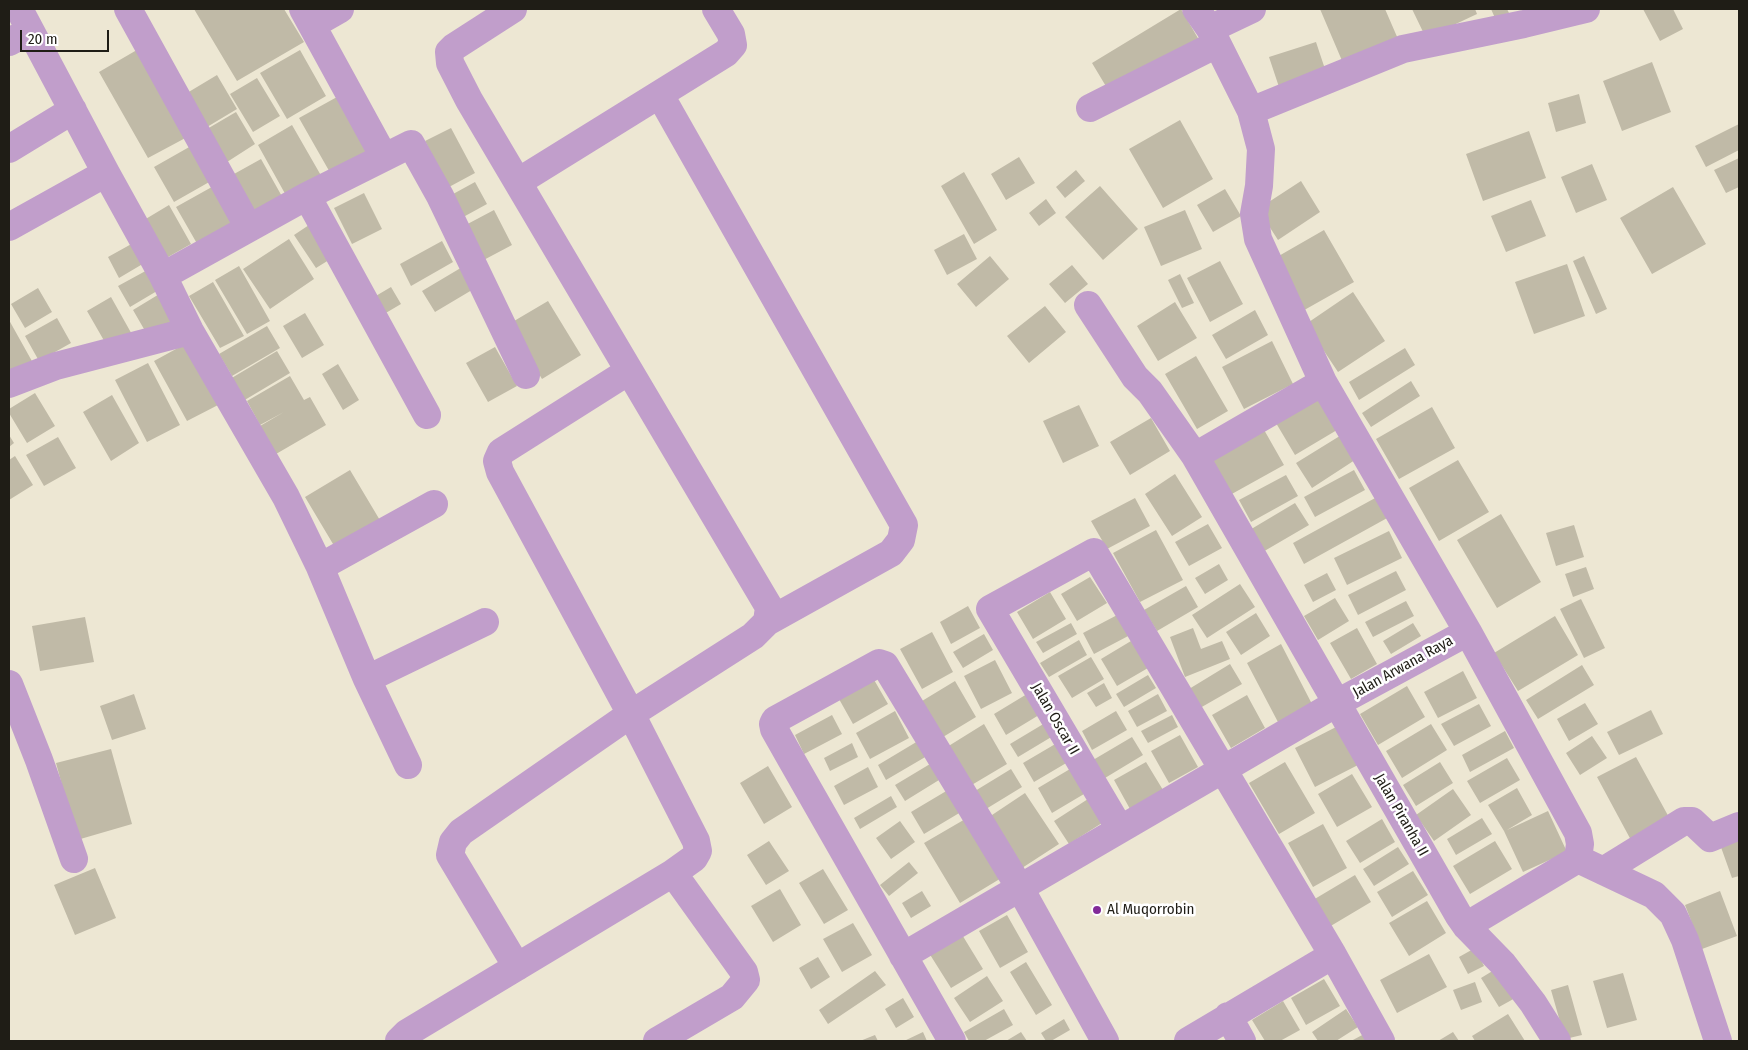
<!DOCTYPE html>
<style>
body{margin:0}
#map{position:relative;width:1748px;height:1050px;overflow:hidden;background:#ede7d3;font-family:"Fira Sans Condensed",sans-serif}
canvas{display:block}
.frame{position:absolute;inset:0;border:10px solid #1f1d16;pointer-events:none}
.scale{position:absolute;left:20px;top:30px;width:89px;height:22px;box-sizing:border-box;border:2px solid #1f1d16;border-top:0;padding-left:6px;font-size:15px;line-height:18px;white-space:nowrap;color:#1f1d16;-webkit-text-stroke:4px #fff;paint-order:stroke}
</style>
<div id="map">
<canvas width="1748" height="1050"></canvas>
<div class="frame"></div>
<div class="scale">20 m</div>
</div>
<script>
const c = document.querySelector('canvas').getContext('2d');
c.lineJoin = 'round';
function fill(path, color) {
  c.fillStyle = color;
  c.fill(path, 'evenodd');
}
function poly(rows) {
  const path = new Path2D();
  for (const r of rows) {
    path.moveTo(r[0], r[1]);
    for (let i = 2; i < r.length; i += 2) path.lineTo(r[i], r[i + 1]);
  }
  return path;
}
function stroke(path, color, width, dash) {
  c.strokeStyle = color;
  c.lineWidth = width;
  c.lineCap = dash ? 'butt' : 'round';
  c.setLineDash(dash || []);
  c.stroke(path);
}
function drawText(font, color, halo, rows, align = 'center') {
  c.font = font + ' "Fira Sans Condensed",sans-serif';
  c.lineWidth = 5;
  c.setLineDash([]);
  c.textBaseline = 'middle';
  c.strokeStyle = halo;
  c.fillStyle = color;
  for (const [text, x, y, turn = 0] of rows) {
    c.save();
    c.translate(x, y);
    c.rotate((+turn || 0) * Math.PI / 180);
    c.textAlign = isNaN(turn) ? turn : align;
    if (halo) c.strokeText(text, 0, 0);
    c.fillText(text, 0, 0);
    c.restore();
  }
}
const building = poly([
 [194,9,284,9,304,42,237,81],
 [1181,9,1199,40,1110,93,1092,63],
 [1320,9,1385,9,1398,39,1343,63],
 [1412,9,1475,9,1477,14,1426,38],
 [1491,9,1507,9,1509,13,1495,18],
 [1643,9,1673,9,1683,29,1660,41],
 [1316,42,1328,78,1281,93,1269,57],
 [142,47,191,135,148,158,99,72],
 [300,50,326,96,287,119,260,73],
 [1652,62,1671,112,1622,131,1603,81],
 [217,75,237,109,207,127,187,93],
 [257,78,280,116,253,132,230,94],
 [1579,94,1586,123,1556,132,1548,103],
 [337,97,370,154,332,176,299,118],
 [236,112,255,144,227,162,207,129],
 [1180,120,1213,179,1163,208,1129,149],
 [1739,124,1739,150,1706,167,1695,146],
 [292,125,323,179,288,199,258,145],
 [451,128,475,173,449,187,425,141],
 [1529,131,1546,178,1483,201,1466,154],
 [191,146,211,181,174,202,154,167],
 [1019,157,1035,183,1006,200,991,174],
 [1739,158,1739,187,1726,193,1714,170],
 [261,159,284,200,248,220,225,179],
 [1592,164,1607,200,1576,213,1561,177],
 [1076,170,1085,181,1065,198,1056,187],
 [964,172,997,230,974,244,941,186],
 [1301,181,1320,212,1278,240,1258,209],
 [475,182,487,204,456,221,444,199],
 [219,183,242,223,199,247,176,207],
 [1100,186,1138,229,1103,260,1065,217],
 [1673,187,1706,244,1652,274,1620,218],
 [1225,189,1241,216,1213,232,1197,205],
 [364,193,382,229,352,244,334,208],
 [1046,199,1056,213,1039,226,1029,213],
 [1531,200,1546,236,1506,252,1491,216],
 [169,205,191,244,161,261,139,223],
 [494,210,512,245,478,263,460,228],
 [1185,210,1202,249,1161,266,1144,227],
 [315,221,337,255,316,268,294,235],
 [1324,230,1354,282,1299,313,1270,261],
 [964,234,977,259,947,275,934,250],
 [289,239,314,279,270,309,243,269],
 [442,241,453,262,411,286,400,264],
 [135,242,146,262,119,278,108,257],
 [990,256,1009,279,976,307,957,284],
 [1584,256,1607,309,1596,314,1573,261],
 [1220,261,1243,304,1210,322,1187,278],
 [1567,264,1585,316,1534,334,1515,282],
 [1072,265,1088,284,1065,303,1049,284],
 [239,266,270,321,247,334,215,280],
 [464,266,477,287,435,312,422,291],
 [151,268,162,288,130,307,118,286],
 [1180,274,1194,303,1182,308,1168,280],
 [213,282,244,336,220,348,189,296],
 [391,287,401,304,379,317,369,300],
 [38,288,52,312,25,328,11,304],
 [1353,292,1385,341,1338,372,1306,324],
 [161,293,177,319,148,336,133,310],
 [111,297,134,338,110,351,87,311],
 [548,301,581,355,542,379,509,324],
 [1175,302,1197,338,1158,361,1137,326],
 [1045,306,1066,332,1029,363,1007,336],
 [1255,310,1268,335,1226,359,1212,335],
 [305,313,324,345,302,358,283,326],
 [57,318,71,343,39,361,25,336],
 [9,320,33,363,9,377],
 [267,326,280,348,232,376,219,354],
 [1272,341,1293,384,1244,409,1222,367],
 [187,343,220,404,187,421,154,361],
 [495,347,517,386,488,402,466,363],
 [1405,348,1415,365,1359,400,1349,382],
 [277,351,290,373,243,401,230,379],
 [1196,356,1228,411,1197,429,1165,374],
 [148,363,180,425,147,442,115,380],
 [338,364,359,400,343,410,322,374],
 [290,376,304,400,310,397,326,425,276,454,260,426,284,412,260,425,247,401],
 [1411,381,1420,396,1371,427,1362,413],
 [35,393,55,426,27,443,9,413,9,409],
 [112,395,139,443,111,461,83,412],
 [1318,398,1337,430,1295,455,1276,423],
 [1079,405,1099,446,1063,463,1043,421],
 [1432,407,1455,448,1399,479,1376,439],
 [1151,418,1170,451,1130,475,1110,442],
 [1263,428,1284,465,1230,495,1209,459],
 [1343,434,1358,458,1312,488,1296,463],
 [9,435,14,443,9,447],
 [58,437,76,468,44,486,26,455],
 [15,456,33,485,9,500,9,460],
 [1458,460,1489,512,1439,541,1409,488],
 [350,470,381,522,336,549,305,497],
 [1354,470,1365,490,1315,517,1304,497],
 [1175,474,1202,517,1172,536,1145,494],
 [1286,475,1298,496,1251,522,1239,500],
 [1377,497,1389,517,1304,564,1293,543],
 [1135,498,1150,526,1107,549,1091,521],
 [1295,503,1309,525,1261,553,1248,531],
 [1501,514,1541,582,1497,608,1457,540],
 [1208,524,1222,548,1189,566,1175,542],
 [1574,525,1584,557,1556,566,1546,533],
 [1156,530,1183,580,1140,602,1113,553],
 [1389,531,1402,558,1347,585,1334,558],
 [1219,564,1228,580,1205,594,1195,578],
 [1586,567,1594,589,1573,597,1565,574],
 [1396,571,1406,590,1358,615,1348,595],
 [1327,573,1336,590,1313,602,1304,585],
 [1090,577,1107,603,1077,621,1061,594],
 [1240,584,1255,607,1207,638,1192,615],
 [1186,586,1198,607,1157,631,1144,610],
 [1050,592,1066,619,1033,639,1017,612],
 [1335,598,1349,621,1318,640,1304,616],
 [1581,599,1605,648,1584,658,1560,609],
 [1406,601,1414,616,1373,637,1365,622],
 [968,606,980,628,951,644,940,622],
 [1121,613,1132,634,1094,654,1083,633],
 [1256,613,1270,636,1241,655,1226,632],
 [1555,616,1578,655,1518,691,1494,653],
 [85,617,94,662,40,671,32,626],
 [1071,623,1077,634,1043,653,1036,642],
 [1413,623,1421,636,1391,654,1383,641],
 [1193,628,1201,649,1222,641,1230,659,1185,677,1170,637],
 [1357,628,1377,664,1351,679,1330,643],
 [932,632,953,672,922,689,900,649],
 [984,634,993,650,963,668,953,652],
 [1079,640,1087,655,1049,677,1040,663],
 [1131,641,1148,668,1117,686,1101,659],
 [1281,644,1313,706,1279,724,1247,663],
 [1091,657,1104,679,1072,698,1058,676],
 [995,660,1012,693,981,709,964,676],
 [1230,664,1242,684,1200,708,1189,689],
 [1582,665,1594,685,1538,719,1526,700],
 [1463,671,1477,698,1438,718,1424,692],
 [1148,675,1156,688,1124,707,1116,694],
 [873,678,888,704,853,724,839,699],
 [955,681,976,717,943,737,922,701],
 [1104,683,1112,698,1096,707,1087,693],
 [1407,686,1425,717,1378,745,1360,714],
 [134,694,146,729,112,740,100,706],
 [1027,694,1039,715,1006,735,994,714],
 [1158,694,1167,711,1137,727,1128,711],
 [1247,695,1265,728,1231,748,1212,715],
 [1585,703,1598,724,1569,741,1557,719],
 [1479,704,1491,726,1454,746,1441,724],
 [1651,710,1663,734,1619,755,1607,732],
 [895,711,909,738,870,759,856,733],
 [1116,711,1127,730,1092,750,1082,731],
 [832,715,842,734,804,754,795,735],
 [1172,715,1178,727,1148,743,1141,731],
 [1045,723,1053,736,1018,757,1010,744],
 [984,724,1007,764,970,786,947,747],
 [1431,724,1447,750,1402,778,1386,751],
 [1338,726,1358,765,1315,787,1295,748],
 [1505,731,1514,748,1470,772,1462,755],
 [1180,735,1198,767,1169,783,1151,751],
 [1592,736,1607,758,1580,775,1566,753],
 [1132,737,1143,755,1105,778,1093,760],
 [918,741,927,756,886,780,878,765],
 [852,743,858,757,830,771,824,758],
 [1057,743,1068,762,1034,782,1023,763],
 [111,749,132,824,77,840,56,763],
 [1636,757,1671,821,1632,842,1597,777],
 [1507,758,1520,780,1480,803,1467,781],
 [1146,762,1163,790,1130,809,1114,780],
 [1285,762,1315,813,1279,834,1249,783],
 [1440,762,1453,783,1416,806,1403,785],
 [930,764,939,780,905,801,895,785],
 [768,766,792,807,764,824,740,783],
 [868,767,878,787,844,805,834,786],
 [1011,769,1022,787,986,809,975,791],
 [1070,769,1084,794,1052,813,1038,788],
 [1352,774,1372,807,1337,827,1318,794],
 [953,787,966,809,924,834,911,812],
 [1517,788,1532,815,1507,830,1548,811,1567,852,1523,872,1504,831,1488,805],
 [1453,789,1471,815,1434,841,1416,815],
 [1025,793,1059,844,1022,868,989,817],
 [891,796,897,807,860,829,854,818],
 [1088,799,1102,823,1069,844,1054,821],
 [967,818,1003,877,960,903,924,843],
 [1482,818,1492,834,1456,855,1447,839],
 [1382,819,1395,842,1360,863,1346,841],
 [900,821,915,842,891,859,876,838],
 [1323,824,1347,868,1313,887,1288,843],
 [1739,829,1739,876,1732,878,1717,836],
 [769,841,789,871,766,885,747,855],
 [1495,841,1512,869,1470,894,1453,866],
 [1398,847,1409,864,1374,886,1363,869],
 [909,862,918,873,889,896,880,885],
 [95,868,116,918,75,935,54,885],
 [823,869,848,910,824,924,799,883],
 [1413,871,1428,895,1392,917,1377,892],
 [1355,875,1371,902,1329,927,1313,900],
 [780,889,801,925,773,942,751,906],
 [922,891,931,906,911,918,902,903],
 [1720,891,1737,936,1702,949,1685,905],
 [1427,901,1446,933,1409,956,1389,923],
 [1007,915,1028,952,1000,968,979,931],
 [853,923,872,955,842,972,823,939],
 [961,933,983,969,951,988,929,953],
 [1475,948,1484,966,1468,974,1459,957],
 [1429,954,1447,987,1397,1013,1380,980],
 [818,957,830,977,811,989,799,968],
 [1026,962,1052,1005,1036,1015,1010,972],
 [1499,967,1517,997,1499,1007,1481,978],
 [875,971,886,985,828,1024,819,1010],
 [1623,973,1637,1020,1607,1028,1593,981],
 [987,976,1003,1001,970,1022,954,998],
 [1324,979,1340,1006,1306,1025,1291,998],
 [1475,982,1482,1002,1461,1010,1453,990],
 [1568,985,1582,1035,1565,1039,1551,990],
 [903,998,914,1017,896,1028,885,1009],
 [1283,1001,1300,1030,1280,1041,1265,1041,1252,1020],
 [1004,1009,1013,1025,984,1041,969,1041,964,1032],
 [1346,1009,1358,1027,1336,1041,1318,1041,1312,1032],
 [1508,1014,1525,1041,1475,1041,1472,1036],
 [1064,1019,1070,1030,1051,1041,1046,1041,1041,1033],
 [923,1032,927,1041,904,1041],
 [1021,1032,1027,1041,1006,1041],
 [1453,1032,1459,1041,1438,1041],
 [1366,1033,1371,1041,1351,1041],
 [875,1035,878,1041,860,1041]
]);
const street = poly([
 [19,9,106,173,163,276,190,331,286,497,320,567,367,679,408,765],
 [128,9,249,228],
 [303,9,384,157],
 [1196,9,1210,29,1251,111,1261,149,1259,186,1254,214,1258,239,1323,382,1468,632,1578,833,1580,844,1578,859,1466,926],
 [312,25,340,9],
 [1210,29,1252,9],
 [9,42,30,31],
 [660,95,904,525,901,540,891,553,767,622],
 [1090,108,1217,44],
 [1251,111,1403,49,1524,24,1586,9],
 [9,149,73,110],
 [518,182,726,53,733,45,731,34,716,9],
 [307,196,427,415],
 [9,227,106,173],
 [163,276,307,196,411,144,440,196,526,375],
 [1088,305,1135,377,1150,392,1195,456,1459,916,1466,926,1503,964,1533,1003,1557,1041],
 [9,384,56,366,190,331],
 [1195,456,1323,382],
 [320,567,434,504],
 [367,679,485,622],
 [9,684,39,760,74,859],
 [1120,829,990,609,1094,552,1333,955,1381,1041],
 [1578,859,1654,895,1673,914,1685,940,1718,1041],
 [1603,871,1684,821,1692,821,1710,838,1739,826],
 [903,956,1337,703,1468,632],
 [517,967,450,855,453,842,461,832,631,714,500,472,497,461,501,452,629,371],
 [1228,1016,1242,1041],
 [399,1041,407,1033,673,873,694,858,698,851,696,841,631,714,753,636,767,622,769,607,469,100,450,63,449,52,454,47,513,9],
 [657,1041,732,997,746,980,744,972,673,873],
 [952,1041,791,759,774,729,773,724,775,720,879,663,885,665,1020,888,1105,1041],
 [1188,1041,1333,955]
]);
const markers = [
 [1097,910,5,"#822b99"]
];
const streetNames = [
 ["Jalan Arwana Raya",1403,667,-29],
 ["Jalan Oscar II",1055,719,60],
 ["Jalan Piranha II",1401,815,60]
];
const poiNames = [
 ["Al Muqorrobin",1107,910]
];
fill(building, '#c0baa7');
stroke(street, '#c19ecb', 28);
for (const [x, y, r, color] of markers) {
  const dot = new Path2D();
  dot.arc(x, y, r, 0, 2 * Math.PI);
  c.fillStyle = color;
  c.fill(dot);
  stroke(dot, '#fff', 2);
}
drawText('15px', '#1f1d16', '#fff', streetNames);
drawText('15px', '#1f1d16', '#fff', poiNames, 'left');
</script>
